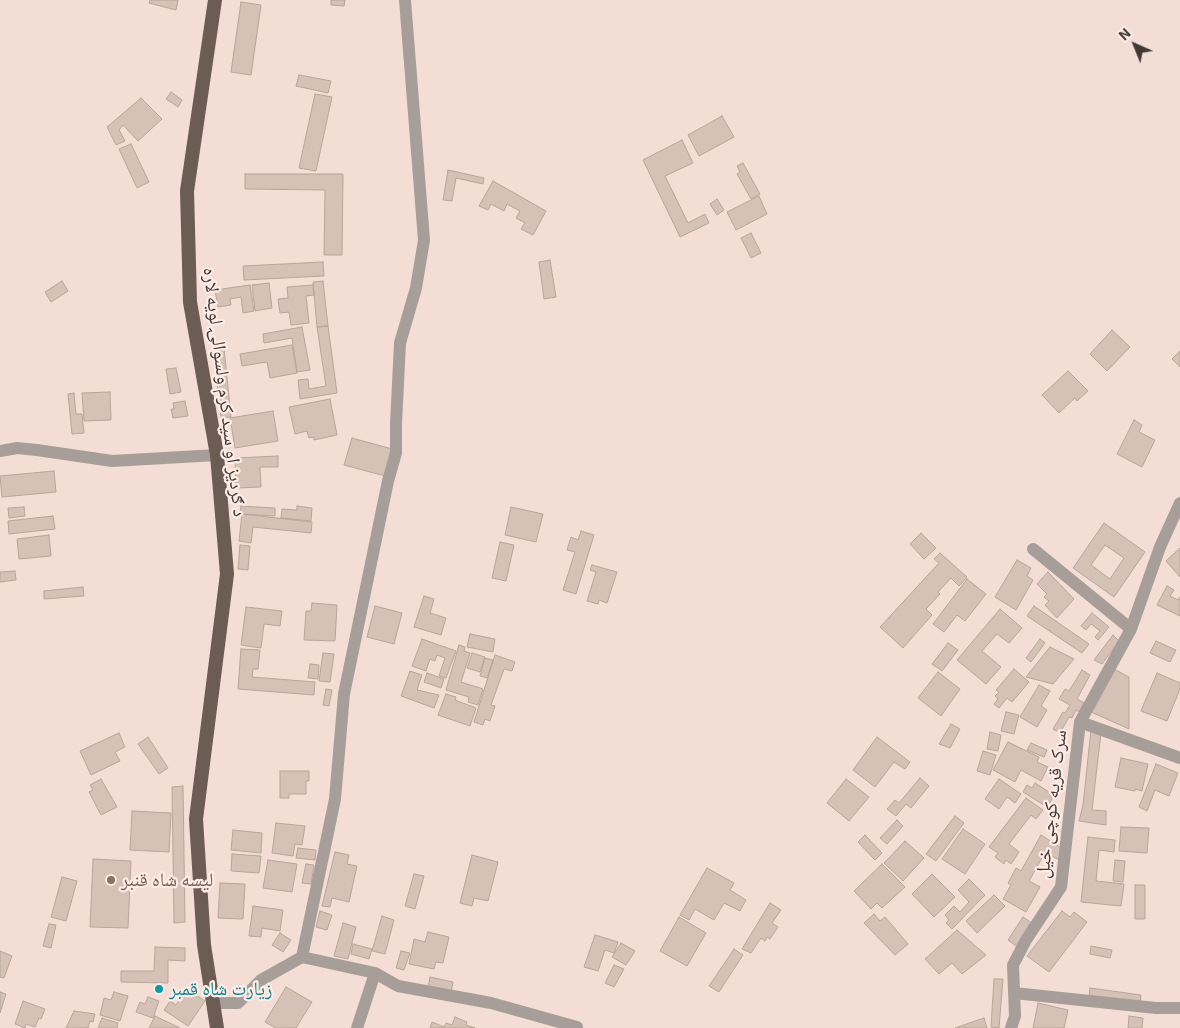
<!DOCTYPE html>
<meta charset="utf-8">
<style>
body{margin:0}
#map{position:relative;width:1180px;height:1028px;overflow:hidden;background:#f3ddd5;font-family:"Exo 2",sans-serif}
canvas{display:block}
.north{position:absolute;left:1110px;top:20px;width:50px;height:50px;-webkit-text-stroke:4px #fdebe5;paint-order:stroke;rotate:316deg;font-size:14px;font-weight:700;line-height:20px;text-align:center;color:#413935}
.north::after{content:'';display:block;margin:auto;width:18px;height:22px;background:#413935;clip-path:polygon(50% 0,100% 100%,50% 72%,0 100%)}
</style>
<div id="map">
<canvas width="1180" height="1028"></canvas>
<div class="north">N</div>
</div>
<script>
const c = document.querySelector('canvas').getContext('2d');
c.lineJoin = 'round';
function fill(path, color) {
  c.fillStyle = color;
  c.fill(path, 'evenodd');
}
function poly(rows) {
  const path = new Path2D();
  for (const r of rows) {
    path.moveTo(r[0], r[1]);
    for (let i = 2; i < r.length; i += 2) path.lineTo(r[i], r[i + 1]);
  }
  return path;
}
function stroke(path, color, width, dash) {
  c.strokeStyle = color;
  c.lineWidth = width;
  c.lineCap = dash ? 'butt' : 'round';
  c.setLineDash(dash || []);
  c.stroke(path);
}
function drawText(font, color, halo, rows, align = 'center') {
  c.font = font + ' "Exo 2","Noto Naskh Arabic",sans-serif';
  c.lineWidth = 4.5;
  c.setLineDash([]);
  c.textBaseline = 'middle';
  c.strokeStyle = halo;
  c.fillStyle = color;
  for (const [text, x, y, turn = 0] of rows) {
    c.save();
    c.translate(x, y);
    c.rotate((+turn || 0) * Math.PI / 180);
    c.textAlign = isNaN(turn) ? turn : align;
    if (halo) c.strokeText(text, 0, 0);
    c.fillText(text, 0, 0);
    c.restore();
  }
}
const building = poly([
 [150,0,178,0,176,10,149,3,150,0],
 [331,0,345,0,344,6,331,5,331,0],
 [241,2,261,5,251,75,231,72,241,2],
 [299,75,331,81,328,93,296,86,299,75],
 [171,92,182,100,178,107,166,99,171,92],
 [315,94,332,97,316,171,299,168,315,94],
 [141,98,162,119,138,141,123,125,119,130,125,141,116,145,107,127,141,98],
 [722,116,734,137,699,156,688,135,722,116],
 [682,140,693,163,665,176,688,223,705,214,709,223,680,237,643,160,682,140],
 [131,144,149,182,137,188,119,149,131,144],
 [743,163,760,194,751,199,737,174,740,172,737,166,743,163],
 [448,170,484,178,483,184,456,178,452,201,443,200,448,170],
 [245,174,343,174,342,255,324,255,325,190,245,189,245,174],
 [493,181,546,211,533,235,521,229,525,223,516,218,520,211,507,204,504,211,491,204,488,210,479,206,493,181],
 [759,196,767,214,736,230,727,212,759,196],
 [717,199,724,210,717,215,710,204,717,199],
 [751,233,761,253,751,258,741,238,751,233],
 [550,260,556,297,544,299,539,262,550,260],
 [323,262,324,276,244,280,243,266,323,262],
 [62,281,68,291,51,302,45,292,62,281],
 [323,281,328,326,317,327,313,282,323,281],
 [269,283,272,308,255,311,252,285,269,283],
 [250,285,254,311,243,313,241,297,230,299,231,305,218,307,215,290,250,285],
 [313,285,314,295,306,296,309,323,291,325,289,312,280,313,278,299,288,298,287,287,313,285],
 [328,326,337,393,300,399,298,380,308,379,309,389,326,386,317,327,328,326],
 [302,327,310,370,297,372,292,338,264,343,263,334,302,327],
 [1112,330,1130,347,1107,371,1090,354,1112,330],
 [292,345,297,373,270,378,267,362,242,366,240,354,292,345],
 [224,348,231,417,221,418,213,350,224,348],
 [1180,351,1180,367,1172,359,1180,351],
 [176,368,181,392,170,394,166,369,176,368],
 [1068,371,1088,391,1077,401,1075,398,1059,413,1042,395,1068,371],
 [110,392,111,420,84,421,82,393,110,392],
 [74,393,76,414,82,414,84,433,72,434,68,394,74,393],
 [330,399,337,435,314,440,314,437,309,438,307,431,295,434,289,407,330,399],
 [185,401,188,416,173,418,171,409,174,409,173,403,185,401],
 [273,411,278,441,235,448,230,418,273,411],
 [1134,420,1142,425,1139,432,1155,440,1142,467,1117,454,1134,420],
 [352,438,392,449,385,476,344,465,352,438],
 [278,456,278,467,260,467,261,487,236,488,235,458,278,456],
 [54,471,56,492,2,497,0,476,54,471],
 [241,506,275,508,275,516,240,514,241,506],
 [297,506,312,508,311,521,281,518,282,509,297,510,297,506],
 [24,507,25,516,9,518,8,508,24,507],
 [511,507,543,514,536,542,505,535,511,507],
 [242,514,312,522,311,533,253,527,251,543,239,541,242,514],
 [53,516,55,529,9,534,8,521,53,516],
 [1104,523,1145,552,1114,597,1073,568,1104,523],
 [1105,545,1124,558,1110,579,1091,565,1105,545],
 [581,531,594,535,576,594,563,590,575,552,567,550,571,537,578,540,581,531],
 [921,533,936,548,924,559,910,544,921,533],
 [49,535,51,556,19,559,17,539,49,535],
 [500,542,514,545,506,581,492,578,500,542],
 [240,545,250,546,248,570,238,569,240,545],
 [1180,548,1180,577,1166,561,1180,548],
 [940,553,967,577,959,586,951,578,938,592,940,594,926,609,932,615,903,648,880,627,939,563,934,559,940,553],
 [1017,560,1031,568,1027,576,1033,580,1016,610,995,597,1017,560],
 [592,565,617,572,607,603,599,600,598,604,587,601,596,572,590,570,592,565],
 [15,571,16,580,0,582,0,572,15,571],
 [1048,572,1074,599,1057,618,1045,605,1049,601,1044,597,1047,594,1037,584,1048,572],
 [967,579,986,594,965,621,957,615,944,632,933,624,967,579],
 [1167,586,1174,590,1170,596,1178,600,1180,597,1180,616,1157,605,1167,586],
 [83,587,84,596,44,599,44,591,83,587],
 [424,596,434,599,430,613,446,618,441,635,414,627,424,596],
 [312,603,337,605,335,641,304,640,306,611,311,611,312,603],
 [375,606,402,613,394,644,367,637,375,606],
 [1034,606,1089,644,1082,653,1027,616,1034,606],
 [246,607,282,611,280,626,264,624,261,648,241,645,246,607],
 [1000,609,1022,628,1009,643,997,634,982,651,1001,667,986,684,957,660,1000,609],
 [1092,613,1109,627,1098,640,1095,637,1100,631,1091,624,1086,630,1081,626,1092,613],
 [470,634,495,639,493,652,467,647,470,634],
 [1113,635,1119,641,1102,664,1094,660,1113,635],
 [422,639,456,651,446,678,439,676,445,658,437,655,435,661,430,659,426,671,412,666,422,639],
 [1040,639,1045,643,1031,662,1026,658,1040,639],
 [1156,641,1176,650,1170,662,1150,653,1156,641],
 [948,643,958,650,942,671,932,664,948,643],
 [459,645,465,647,464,651,470,653,461,682,483,689,478,705,468,702,469,697,446,690,459,645],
 [1050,647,1074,659,1053,684,1026,677,1050,647],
 [241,649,260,650,258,669,253,669,252,677,315,682,314,695,238,689,241,649],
 [323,653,334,654,330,682,319,681,323,653],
 [472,653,485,657,480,672,467,668,472,653],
 [495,655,515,662,512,671,504,669,491,705,495,706,490,721,485,719,483,725,474,722,495,655],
 [485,658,493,660,487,678,480,676,485,658],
 [310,664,319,665,318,679,308,678,310,664],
 [1112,668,1129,677,1129,729,1091,712,1112,668],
 [1014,669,1029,682,1012,702,1007,698,999,708,994,704,998,699,995,696,999,692,996,690,1014,669],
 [1082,670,1090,675,1077,699,1084,703,1079,712,1076,710,1072,718,1069,717,1060,733,1053,729,1063,712,1065,713,1070,705,1059,699,1065,689,1069,691,1082,670],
 [410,671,422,675,417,690,439,695,434,708,401,696,410,671],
 [938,672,960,689,941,716,918,698,938,672],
 [427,673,444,679,441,688,424,682,427,673],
 [1157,673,1180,683,1180,689,1167,721,1141,711,1157,673],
 [1039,685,1050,691,1041,706,1047,710,1037,727,1020,717,1039,685],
 [326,689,332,690,329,706,323,705,326,689],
 [446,694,456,697,455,700,476,708,470,726,438,715,446,694],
 [1006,712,1019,715,1014,734,1001,731,1006,712],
 [951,724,960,729,950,748,939,744,951,724],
 [1091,730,1101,733,1092,810,1106,811,1106,825,1079,821,1083,805,1091,730],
 [990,732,1001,735,998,751,987,749,990,732],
 [119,733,125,747,115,752,120,761,91,775,80,751,119,733],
 [148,737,168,768,159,774,138,744,148,737],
 [877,737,910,762,905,769,894,762,875,787,853,770,877,737],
 [1008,742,1039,757,1037,762,1048,767,1041,781,1021,770,1015,782,993,770,1008,742],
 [1031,743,1047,750,1044,757,1027,750,1031,743],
 [983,751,996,755,990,775,977,771,983,751],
 [1121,758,1148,764,1142,791,1135,789,1135,791,1115,787,1121,758],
 [1156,764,1178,773,1169,796,1155,790,1147,811,1139,807,1156,764],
 [280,771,309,771,309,781,306,781,306,794,289,794,289,798,280,798,280,771],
 [920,778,929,786,911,808,906,804,896,816,887,809,895,800,899,803,920,778],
 [101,779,117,807,101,815,89,792,93,790,90,785,101,779],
 [846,779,869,797,849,821,827,803,846,779],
 [999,779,1021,794,1015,803,1007,797,999,809,985,799,999,779],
 [1035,783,1049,792,1052,799,1047,807,1023,792,1027,785,1032,788,1035,783],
 [183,786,185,922,174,923,172,787,183,786],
 [1026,798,1043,810,1036,819,1031,815,1009,844,1019,852,1011,864,1006,860,1004,864,995,857,998,853,989,847,1026,798],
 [132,811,171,813,169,852,130,850,132,811],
 [955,816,964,823,936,861,926,854,955,816],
 [897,820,903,826,887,844,880,838,897,820],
 [276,823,305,826,302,845,295,844,293,856,272,853,276,823],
 [1121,827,1149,828,1147,853,1119,851,1121,827],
 [963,829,985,844,965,874,942,859,963,829],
 [233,830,262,833,261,853,231,850,233,830],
 [865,835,882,853,875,860,858,842,865,835],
 [1041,835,1063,849,1059,860,1052,856,1050,859,1043,856,1029,881,1040,887,1026,912,1003,899,1011,885,1008,883,1016,868,1021,871,1041,835],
 [1088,837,1115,840,1114,852,1099,850,1096,881,1124,884,1121,906,1081,902,1088,837],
 [905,841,924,858,903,881,884,863,905,841],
 [298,848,316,850,315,860,296,858,298,848],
 [335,852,349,855,347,864,357,866,349,902,332,898,330,907,322,906,335,852],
 [232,854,261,856,259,873,231,871,232,854],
 [472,855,498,862,488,901,474,898,472,906,460,903,472,855],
 [93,859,131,861,128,928,90,927,93,859],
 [268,860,297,864,292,892,263,888,268,860],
 [1115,860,1125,861,1123,882,1113,881,1115,860],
 [306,864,314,865,311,884,302,883,306,864],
 [882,864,905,887,882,908,877,903,871,909,854,891,882,864],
 [707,868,734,883,730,890,746,900,740,911,724,903,714,920,695,909,689,920,680,915,707,868],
 [414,874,424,876,415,909,405,906,414,874],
 [932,874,955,897,934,917,912,894,932,874],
 [62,877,77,881,66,921,51,917,62,877],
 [969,879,985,895,952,929,946,923,949,920,945,915,954,906,960,912,969,902,958,890,969,879],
 [220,883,245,884,243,919,218,918,220,883],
 [1135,885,1145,885,1145,919,1135,919,1135,885],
 [994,895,1005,906,977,933,966,921,994,895],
 [770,903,781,910,772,923,778,927,770,939,767,937,765,941,761,938,751,953,742,949,770,903],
 [253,906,283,910,280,931,262,928,261,937,249,936,253,906],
 [320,911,332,915,327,930,316,927,320,911],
 [1062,911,1070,917,1074,912,1087,922,1049,972,1027,956,1062,911],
 [874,914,880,921,885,917,908,944,895,955,864,923,874,914],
 [382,916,394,920,385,954,372,951,382,916],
 [679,917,706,933,687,966,660,951,679,917],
 [1023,917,1032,923,1016,946,1008,940,1023,917],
 [343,923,356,927,348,959,334,956,343,923],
 [49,924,56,925,51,948,43,946,49,924],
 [957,930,986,955,962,974,952,963,939,974,925,959,957,930],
 [428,932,449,937,443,963,436,962,434,969,409,964,414,939,425,942,428,932],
 [280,933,291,940,283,952,272,945,280,933],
 [595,935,618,942,614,953,605,950,598,971,584,967,595,935],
 [621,943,635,951,626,965,612,957,621,943],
 [353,944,372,949,369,959,351,954,353,944],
 [1091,946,1112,950,1110,958,1090,954,1091,946],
 [155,947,185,948,185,961,168,960,168,983,121,982,121,971,154,971,155,947],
 [734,949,743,955,719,992,709,986,734,949],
 [0,951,12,956,4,978,0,977,0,951],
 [401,951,410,953,404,970,396,968,401,951],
 [614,965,624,969,614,987,605,983,614,965],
 [430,977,453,982,451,993,428,988,430,977],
 [994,979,1003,979,999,1028,991,1027,994,979],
 [286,987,312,1002,296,1028,276,1028,265,1022,286,987],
 [1090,988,1141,995,1140,1003,1089,996,1090,988],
 [187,989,205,1001,188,1026,164,1010,170,1001,176,1005,187,989],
 [0,992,6,994,0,1013,0,992],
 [114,992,128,996,120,1021,100,1015,104,998,111,1000,114,992],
 [148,997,159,1001,153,1018,136,1012,140,1002,145,1004,148,997],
 [23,1001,45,1009,41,1019,39,1018,35,1027,26,1024,25,1028,15,1024,23,1001],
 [1038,1003,1068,1010,1064,1028,1033,1028,1038,1003],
 [74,1011,95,1014,93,1022,90,1021,88,1028,66,1028,74,1011],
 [155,1016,180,1028,149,1028,155,1016],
 [1129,1016,1143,1018,1142,1028,1128,1028,1129,1016],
 [455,1017,467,1022,466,1025,475,1028,430,1028,432,1022,444,1027,446,1023,452,1025,455,1017],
 [102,1018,118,1023,117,1028,98,1028,102,1018],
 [984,1018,987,1028,955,1028,984,1018]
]);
const minor = poly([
 [0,451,17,448,37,450,112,461,217,455],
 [1033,549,1131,629],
 [1080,722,1180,758],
 [302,957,335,799,344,694,388,481,396,453,396,424,400,343,416,288,424,240,405,0],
 [1014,993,1156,1008,1180,1008],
 [214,1003,238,1003,261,980,302,957,375,973,398,986,491,1003,577,1027],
 [357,1028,375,973],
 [1011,1028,1015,1016,1013,965,1026,940,1061,887,1080,722,1131,629,1160,547,1180,503]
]);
const trunk = poly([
 [215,0,187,191,190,302,217,455,227,574,196,819,204,945,217,1028]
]);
const markers = [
 [111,880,5,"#8d6e63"],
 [159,989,5,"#0f9aa8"]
];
const streetNames = [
 ["د ګردیز او سید کرم ولسوالۍ لویه لاره",225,392,83],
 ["سرک قریه کوچی خیل",1051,804,-83]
];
const educationNames = [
 ["لیسه شاه قنبر",121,880]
];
const cultureNames = [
 ["زیارت شاه قمبر",169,989]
];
fill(building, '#d5c1b6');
stroke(building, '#b8a59a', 1);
stroke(minor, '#a79e9a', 12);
stroke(trunk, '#6d5c54', 14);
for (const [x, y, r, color] of markers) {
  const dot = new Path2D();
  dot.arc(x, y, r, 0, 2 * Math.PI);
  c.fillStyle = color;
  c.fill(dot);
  stroke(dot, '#fdebe5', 2);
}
drawText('19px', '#413935', '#fdebe5', streetNames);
drawText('19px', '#785e54', '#fdebe5', educationNames, 'left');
drawText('19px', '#0d838f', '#fdebe5', cultureNames, 'left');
</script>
